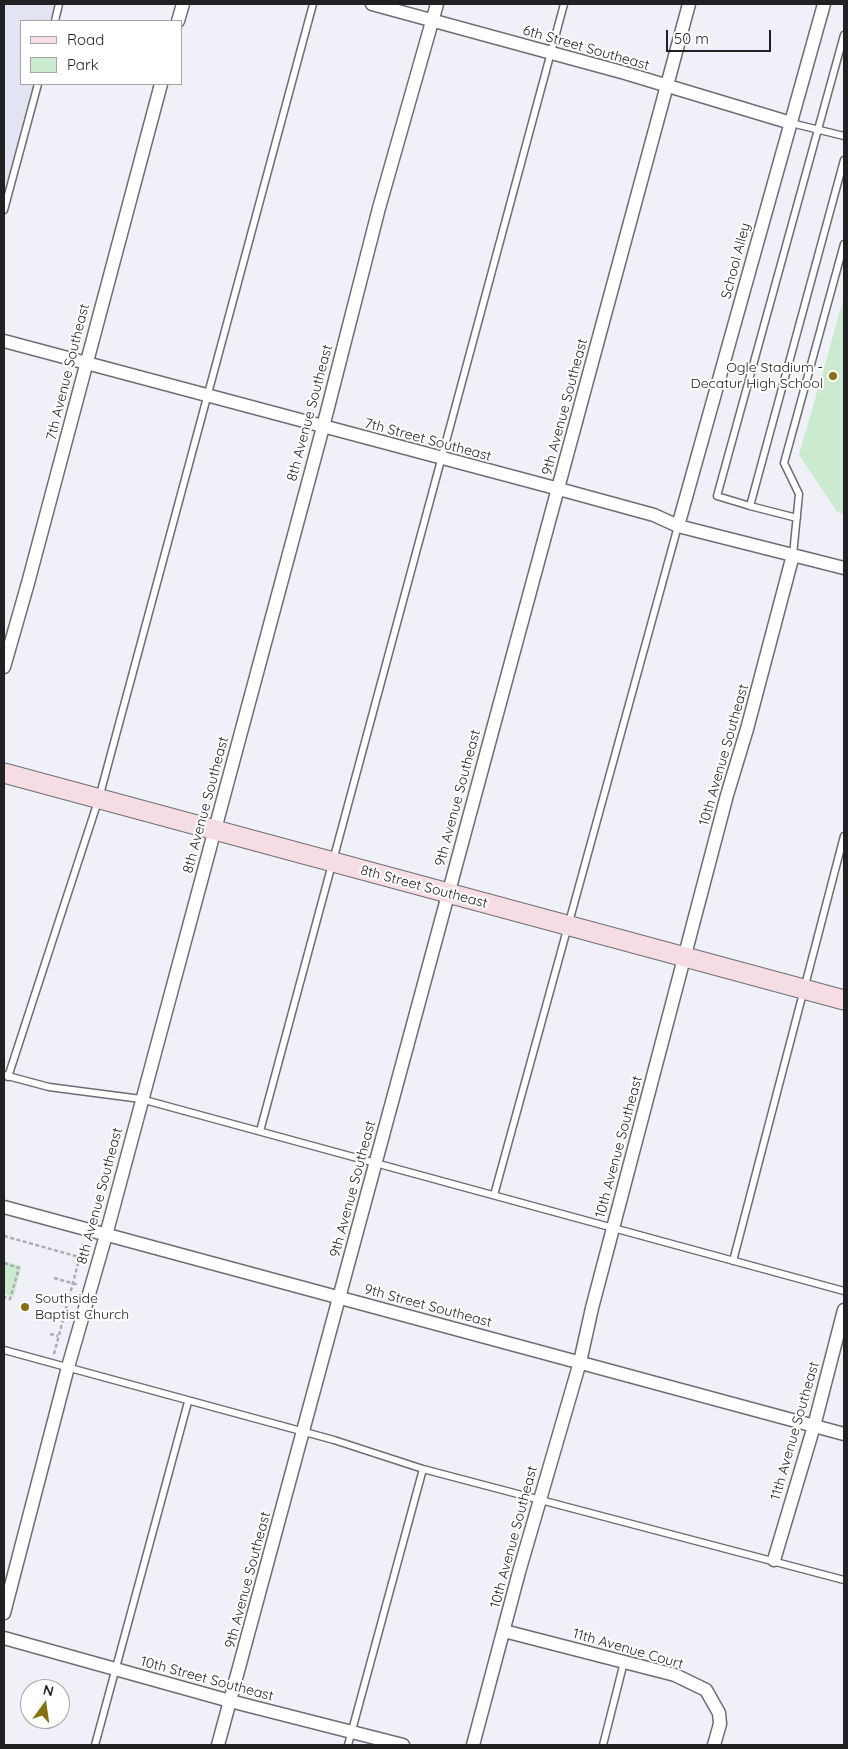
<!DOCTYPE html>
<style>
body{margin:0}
#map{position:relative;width:848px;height:1749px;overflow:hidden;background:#f0f0f8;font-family:Quicksand,sans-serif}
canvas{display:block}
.frame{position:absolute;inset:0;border:5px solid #212123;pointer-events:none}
.legend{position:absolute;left:20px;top:20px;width:162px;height:65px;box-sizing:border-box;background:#fff;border:1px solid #a6a6a7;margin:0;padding:6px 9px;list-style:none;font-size:15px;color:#212123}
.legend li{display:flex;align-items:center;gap:10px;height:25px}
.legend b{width:25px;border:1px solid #a6a6a7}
.north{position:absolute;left:20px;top:1679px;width:50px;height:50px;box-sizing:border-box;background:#fff;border:1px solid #a6a6a7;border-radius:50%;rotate:14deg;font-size:14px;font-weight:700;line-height:20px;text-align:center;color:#212123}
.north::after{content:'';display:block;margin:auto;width:18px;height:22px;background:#877010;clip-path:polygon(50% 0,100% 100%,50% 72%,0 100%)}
.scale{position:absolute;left:666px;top:30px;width:105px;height:22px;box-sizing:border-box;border:2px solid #212123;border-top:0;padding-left:6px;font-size:15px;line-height:18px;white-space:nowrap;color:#212123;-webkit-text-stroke:4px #fff;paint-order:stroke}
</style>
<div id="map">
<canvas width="848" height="1749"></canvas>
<div class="frame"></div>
<ul class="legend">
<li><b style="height:6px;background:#f6dde3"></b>Road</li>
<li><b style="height:14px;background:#cbebd0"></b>Park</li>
</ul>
<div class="north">N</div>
<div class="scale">50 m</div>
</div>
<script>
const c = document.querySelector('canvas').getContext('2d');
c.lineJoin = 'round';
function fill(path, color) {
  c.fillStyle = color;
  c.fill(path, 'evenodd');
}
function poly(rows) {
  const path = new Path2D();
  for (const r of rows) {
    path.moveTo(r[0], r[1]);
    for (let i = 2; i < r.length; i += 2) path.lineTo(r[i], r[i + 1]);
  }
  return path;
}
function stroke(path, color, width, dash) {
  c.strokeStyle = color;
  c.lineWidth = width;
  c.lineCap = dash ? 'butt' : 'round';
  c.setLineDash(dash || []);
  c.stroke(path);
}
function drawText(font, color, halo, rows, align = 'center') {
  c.font = font + ' Quicksand,sans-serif';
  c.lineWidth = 4;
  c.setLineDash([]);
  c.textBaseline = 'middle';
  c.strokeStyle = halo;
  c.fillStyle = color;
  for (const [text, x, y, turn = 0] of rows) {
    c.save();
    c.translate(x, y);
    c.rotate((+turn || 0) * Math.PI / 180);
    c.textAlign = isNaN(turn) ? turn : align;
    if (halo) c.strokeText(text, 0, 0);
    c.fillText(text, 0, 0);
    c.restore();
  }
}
const built = poly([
 [4,4,58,4,54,21,21,21,21,84,37,84,4,207]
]);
const green = poly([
 [844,297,844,514,837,512,799,455],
 [4,1261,21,1266,14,1297,4,1294]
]);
const path = poly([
 [4,1236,79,1257],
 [4,1263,19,1268,10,1299,4,1297],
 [54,1278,79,1285],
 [50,1334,58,1336],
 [54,1354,84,1241]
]);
const lane = poly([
 [55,21,59,4],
 [844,35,717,496,750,506,844,160],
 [791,123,844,136],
 [4,210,38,84],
 [750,506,797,518],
 [793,555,799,494,784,463,844,244],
 [4,1075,49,1087,141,1099,844,1291],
 [8,1077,99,798,313,4],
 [260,1131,564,4],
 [494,1195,678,526],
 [733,1261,844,836],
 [4,1350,334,1440,423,1469,844,1580],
 [95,1745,188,1402],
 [348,1745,423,1469],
 [603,1745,624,1662]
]);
const street = poly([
 [372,4,625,73,791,123],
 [178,21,183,4],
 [4,341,559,489,654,515,678,526,844,568],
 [678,526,824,4],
 [4,667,28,583,161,84],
 [4,1207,844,1434],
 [774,1560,814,1426,844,1310],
 [4,1613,68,1367,106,1235,323,427,379,208,437,4],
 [504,1631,675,1675,706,1690,719,1713,720,1724,714,1745],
 [4,1638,230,1701,403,1745],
 [218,1745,689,4],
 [473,1745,519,1572,580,1362,592,1308,727,795,747,729,793,555]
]);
const secondary = poly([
 [4,773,844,1000]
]);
const markers = [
 [833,376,5,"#877010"],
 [25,1307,5,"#877010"]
];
const streetNames = [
 ["6th Street Southeast",586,48,16],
 ["School Alley",736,261,-75],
 ["7th Avenue Southeast",68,372,-76],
 ["9th Avenue Southeast",565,407,-75],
 ["8th Avenue Southeast",310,413,-75],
 ["7th Street Southeast",428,440,15],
 ["10th Avenue Southeast",724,755,-74],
 ["9th Avenue Southeast",458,798,-75],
 ["8th Avenue Southeast",206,805,-75],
 ["8th Street Southeast",424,887,15],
 ["10th Avenue Southeast",619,1147,-75],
 ["9th Avenue Southeast",353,1189,-75],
 ["8th Avenue Southeast",100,1196,-75],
 ["9th Street Southeast",428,1306,15],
 ["11th Avenue Southeast",795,1431,-74],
 ["10th Avenue Southeast",514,1537,-75],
 ["9th Avenue Southeast",248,1580,-75],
 ["11th Avenue Court",628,1649,16],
 ["10th Street Southeast",207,1679,15]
];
const poiNames = [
 ["Ogle Stadium -",823,368],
 ["Decatur High School",823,384],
 ["Southside",35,1299,"left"],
 ["Baptist Church",35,1315,"left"]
];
fill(built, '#e2e4f2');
fill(green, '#cbebd0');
stroke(lane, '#6d6e74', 9);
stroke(street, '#6d6e74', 15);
stroke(secondary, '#6d6e74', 21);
stroke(path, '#acacb2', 2.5, [4, 2.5]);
stroke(lane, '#fff', 6);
stroke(street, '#fff', 12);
stroke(secondary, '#f6dde3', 19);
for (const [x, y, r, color] of markers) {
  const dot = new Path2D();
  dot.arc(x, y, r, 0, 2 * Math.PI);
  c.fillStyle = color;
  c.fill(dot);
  stroke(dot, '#fff', 2);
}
drawText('14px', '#212123', '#fff', streetNames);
drawText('14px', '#212123', '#fff', poiNames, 'right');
</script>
